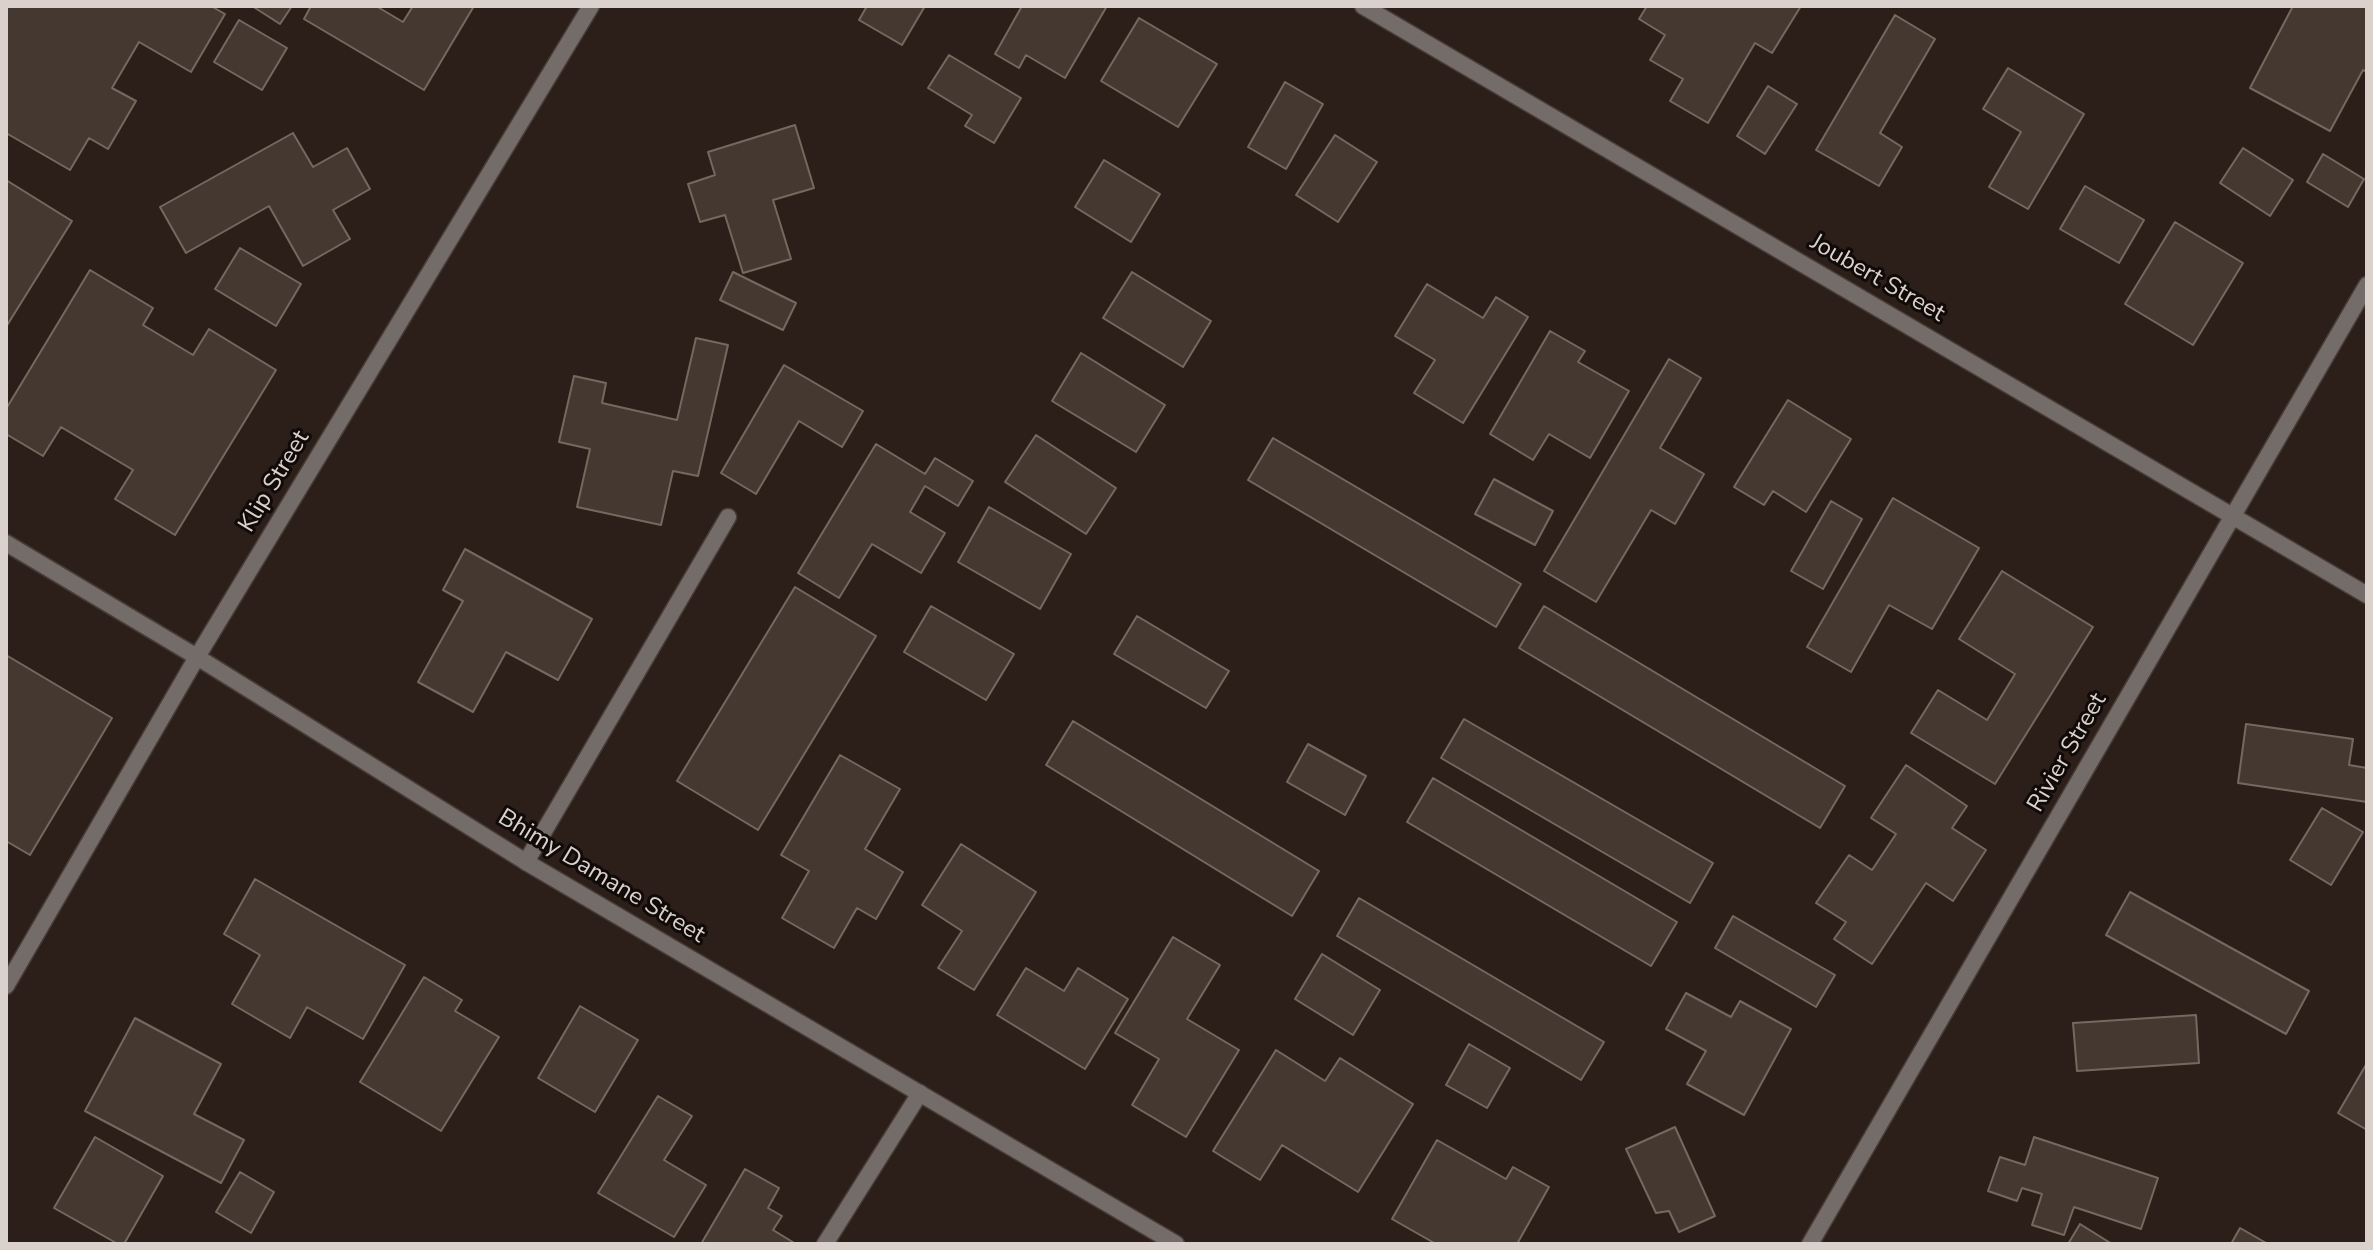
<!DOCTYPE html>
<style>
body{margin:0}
#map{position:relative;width:2373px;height:1250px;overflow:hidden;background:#2c1f19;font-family:"Nunito Sans",sans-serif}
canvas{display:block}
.frame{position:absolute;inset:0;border:8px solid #dad1cd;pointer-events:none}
</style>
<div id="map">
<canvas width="2373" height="1250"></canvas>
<div class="frame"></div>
</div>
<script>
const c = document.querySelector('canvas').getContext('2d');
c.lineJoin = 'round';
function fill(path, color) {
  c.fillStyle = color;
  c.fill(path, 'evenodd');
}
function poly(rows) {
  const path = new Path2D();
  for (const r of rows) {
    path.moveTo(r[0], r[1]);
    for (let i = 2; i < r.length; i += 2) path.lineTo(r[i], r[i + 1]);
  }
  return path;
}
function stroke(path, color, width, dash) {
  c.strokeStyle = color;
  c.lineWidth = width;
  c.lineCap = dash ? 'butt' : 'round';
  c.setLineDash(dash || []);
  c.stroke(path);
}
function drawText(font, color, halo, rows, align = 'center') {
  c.font = font + ' "Nunito Sans",sans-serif';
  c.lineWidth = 6;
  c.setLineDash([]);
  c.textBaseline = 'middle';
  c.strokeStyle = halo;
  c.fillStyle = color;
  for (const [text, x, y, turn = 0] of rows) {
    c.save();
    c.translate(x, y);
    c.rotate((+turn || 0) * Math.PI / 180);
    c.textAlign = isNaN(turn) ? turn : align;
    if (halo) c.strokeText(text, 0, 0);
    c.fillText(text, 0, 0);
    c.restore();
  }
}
const building = poly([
 [6,6,211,6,225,14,191,72,139,42,112,88,136,101,108,149,89,138,70,170,6,133,6,6],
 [252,6,292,6,280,24,252,6],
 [311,6,376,6,403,22,413,6,474,6,424,90,304,19,311,6],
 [867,6,925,6,902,45,859,20,867,6],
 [1022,6,1107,6,1065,78,1026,55,1019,68,995,54,1022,6],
 [1647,6,1801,6,1772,53,1755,43,1708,123,1670,101,1683,79,1650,60,1665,35,1639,19,1647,6],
 [2293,6,2367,6,2367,72,2363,70,2330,131,2250,88,2293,6],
 [1895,15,1935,39,1880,133,1902,147,1879,186,1816,150,1895,15],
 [1139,18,1217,64,1178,127,1101,81,1139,18],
 [239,20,287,48,262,90,214,62,239,20],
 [949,55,1021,98,994,143,965,126,972,115,928,88,949,55],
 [2008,68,2084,114,2028,209,1989,187,2021,132,1983,109,2008,68],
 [1285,82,1323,104,1286,169,1248,147,1285,82],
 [1768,86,1797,104,1765,154,1737,136,1768,86],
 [795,125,814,188,773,200,791,259,743,273,725,215,700,222,688,184,715,175,708,152,795,125],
 [293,133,313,167,347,148,370,189,333,210,350,239,303,266,269,206,186,253,160,207,293,133],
 [1335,135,1377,162,1338,222,1296,195,1335,135],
 [2243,148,2293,180,2270,216,2220,183,2243,148],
 [2323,154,2364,179,2348,207,2307,182,2323,154],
 [1104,160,1160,194,1131,242,1075,207,1104,160],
 [6,180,72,221,6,327,6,180],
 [2085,186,2144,220,2119,263,2060,229,2085,186],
 [2175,222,2243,263,2193,345,2125,304,2175,222],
 [240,248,301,284,276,326,215,289,240,248],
 [90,270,153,308,143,325,193,355,209,329,276,370,175,535,115,499,133,470,61,427,43,456,6,434,6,409,90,270],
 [733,272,796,303,783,330,720,300,733,272],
 [1132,272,1211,321,1183,367,1103,318,1132,272],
 [1427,284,1483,318,1496,297,1528,317,1463,423,1414,393,1435,360,1395,336,1427,284],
 [1550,331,1585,351,1578,362,1629,391,1590,458,1549,434,1533,460,1490,434,1550,331],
 [696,338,728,345,698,476,673,471,661,525,577,507,590,449,559,442,574,376,606,383,602,403,677,420,696,338],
 [1081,353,1165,405,1136,452,1052,401,1081,353],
 [1669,359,1701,378,1660,448,1704,474,1675,524,1651,510,1596,602,1544,571,1669,359],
 [784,365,863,411,842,447,799,421,756,494,721,473,784,365],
 [1788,400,1851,439,1806,512,1773,491,1764,505,1734,487,1788,400],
 [1036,435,1116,488,1086,534,1005,482,1036,435],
 [1273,438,1521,584,1496,627,1248,480,1273,438],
 [876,444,925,474,935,458,973,481,958,506,925,486,910,512,945,533,921,573,872,544,839,598,798,573,876,444],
 [1494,479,1553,511,1535,545,1475,514,1494,479],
 [1893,498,1979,548,1932,629,1889,605,1851,672,1807,647,1893,498],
 [1831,501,1862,519,1823,589,1791,571,1831,501],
 [989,507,1071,554,1040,609,958,562,989,507],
 [465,549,592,619,558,680,506,652,473,712,418,682,463,601,443,590,465,549],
 [2002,571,2093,627,1995,784,1911,733,1938,690,1987,720,2015,674,1959,639,2002,571],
 [795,587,876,636,758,830,677,781,795,587],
 [931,606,1014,654,986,700,904,652,931,606],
 [1544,606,1845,786,1820,828,1519,648,1544,606],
 [1137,616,1229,671,1206,708,1114,654,1137,616],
 [6,655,112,718,30,855,6,841,6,655],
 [1464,719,1713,863,1690,903,1441,758,1464,719],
 [1073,721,1319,871,1292,916,1046,765,1073,721],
 [2246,724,2353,739,2349,765,2367,768,2367,802,2238,783,2246,724],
 [1308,744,1366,776,1345,815,1287,782,1308,744],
 [840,755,900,789,865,849,903,872,876,919,857,908,834,948,782,918,809,871,781,855,840,755],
 [1906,765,1967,806,1952,828,1986,850,1953,901,1926,883,1872,964,1834,939,1846,922,1816,903,1849,855,1872,870,1896,834,1871,818,1906,765],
 [1433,778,1677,922,1651,966,1407,822,1433,778],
 [2322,808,2363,832,2331,885,2290,860,2322,808],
 [961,844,1036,892,974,990,938,968,962,931,922,905,961,844],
 [255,879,405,965,363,1039,307,1007,290,1038,232,1004,260,955,224,934,255,879],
 [2130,892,2309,991,2286,1034,2106,935,2130,892],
 [1359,898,1604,1042,1581,1080,1337,936,1359,898],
 [1733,916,1835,975,1816,1007,1715,948,1733,916],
 [1173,937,1220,965,1187,1019,1239,1050,1186,1137,1132,1105,1159,1059,1115,1033,1173,937],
 [1322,954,1380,990,1353,1035,1295,999,1322,954],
 [1026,968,1064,991,1078,968,1128,999,1085,1069,997,1015,1026,968],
 [424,977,462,1000,455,1011,499,1037,441,1131,360,1082,424,977],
 [1686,993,1731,1017,1740,1001,1791,1029,1744,1115,1687,1084,1706,1051,1666,1029,1686,993],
 [580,1006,638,1040,595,1112,538,1078,580,1006],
 [2196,1015,2199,1063,2077,1071,2073,1023,2196,1015],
 [135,1018,221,1064,194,1114,244,1140,221,1183,85,1111,135,1018],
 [1469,1044,1510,1068,1487,1108,1446,1085,1469,1044],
 [1276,1050,1325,1081,1340,1058,1413,1104,1358,1192,1282,1145,1260,1180,1213,1151,1276,1050],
 [2367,1063,2367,1130,2338,1113,2367,1063],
 [658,1096,692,1116,664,1160,706,1185,674,1237,598,1193,658,1096],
 [1675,1127,1715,1216,1679,1232,1669,1211,1656,1213,1626,1149,1675,1127],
 [95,1137,163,1176,124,1244,118,1244,54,1208,95,1137],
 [2034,1137,2158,1178,2141,1229,2074,1207,2064,1235,2032,1225,2042,1194,2022,1188,2017,1201,1988,1191,2000,1157,2025,1165,2034,1137],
 [1437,1140,1506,1179,1513,1167,1549,1187,1517,1244,1436,1244,1392,1219,1437,1140],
 [745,1169,779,1188,768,1208,782,1216,773,1230,796,1244,701,1244,745,1169],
 [240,1172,274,1192,251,1233,216,1212,240,1172],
 [2080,1224,2112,1244,2068,1244,2080,1224],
 [2240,1228,2268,1244,2231,1244,2240,1228]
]);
const lane = poly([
 [526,862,728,517],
 [825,1244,920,1093]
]);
const street = poly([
 [1363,6,2367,595],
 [6,543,197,657,526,862,1176,1244],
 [6,986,197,657,591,6],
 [1810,1244,2367,285]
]);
const streetNames = [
 ["Joubert Street",1877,279,30],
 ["Klip Street",275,482,-59],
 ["Rivier Street",2068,753,-60],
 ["Bhimy Damane Street",601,877,31]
];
fill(building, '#453830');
stroke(building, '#77685f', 2);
stroke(lane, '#483b36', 19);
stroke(street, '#483b36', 19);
stroke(lane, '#736c68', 16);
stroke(street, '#736c68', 16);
drawText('24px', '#dad1cd', '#100a08', streetNames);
</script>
